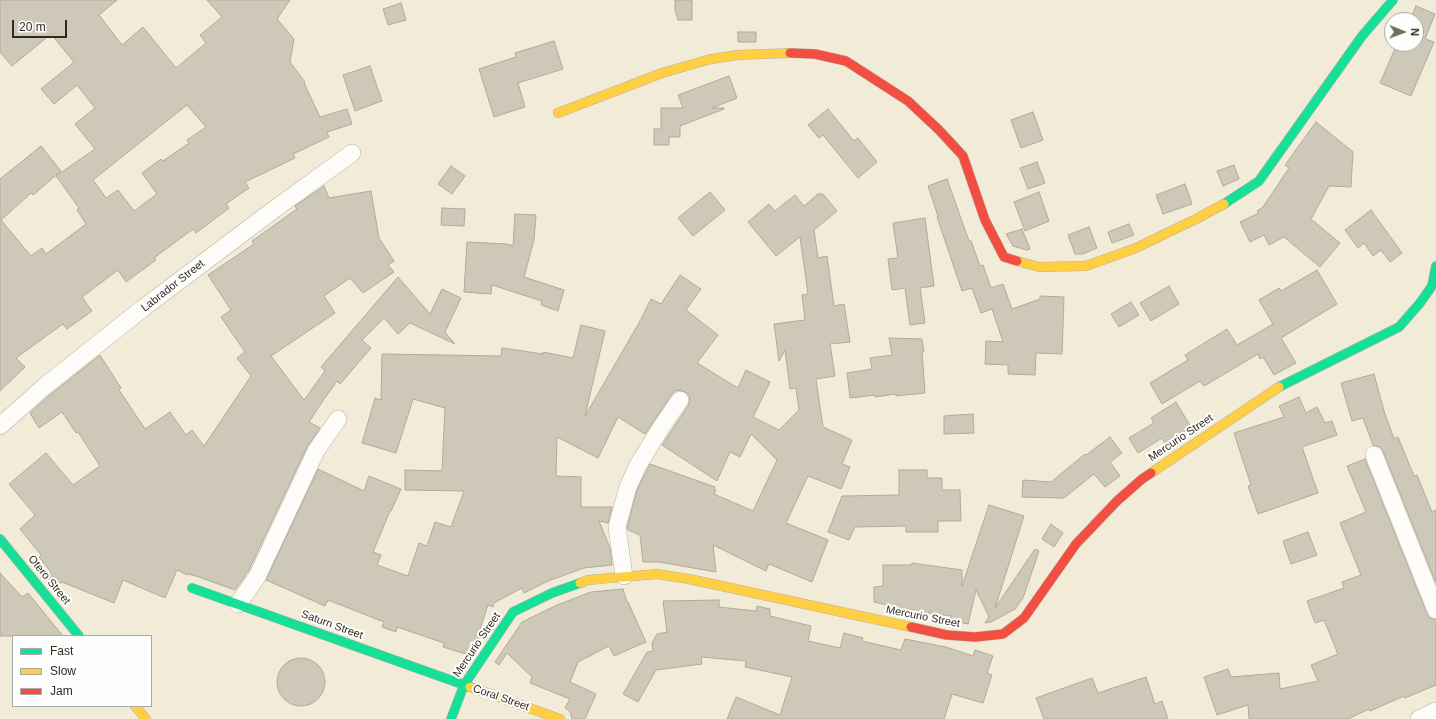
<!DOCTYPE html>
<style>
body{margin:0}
#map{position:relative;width:1436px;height:719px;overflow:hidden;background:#f2ebd7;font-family:Helvetica,sans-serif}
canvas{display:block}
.legend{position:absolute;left:12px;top:635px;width:140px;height:72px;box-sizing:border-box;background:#fefefe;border:1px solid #aba9a4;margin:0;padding:5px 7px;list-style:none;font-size:12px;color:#2f2a1c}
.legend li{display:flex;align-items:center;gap:8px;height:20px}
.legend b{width:20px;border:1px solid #aba9a4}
.north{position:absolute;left:1384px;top:12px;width:40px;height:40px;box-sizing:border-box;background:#fefefe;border:1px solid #aba9a4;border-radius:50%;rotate:91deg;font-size:11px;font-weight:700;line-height:16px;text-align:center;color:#2f2a1c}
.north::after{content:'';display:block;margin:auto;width:14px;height:18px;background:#736e5d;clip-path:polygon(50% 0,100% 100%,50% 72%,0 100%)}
.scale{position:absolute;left:12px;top:20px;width:55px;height:18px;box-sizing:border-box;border:2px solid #2f2a1c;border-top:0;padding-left:5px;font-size:12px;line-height:14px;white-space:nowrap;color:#2f2a1c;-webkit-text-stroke:3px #fefefe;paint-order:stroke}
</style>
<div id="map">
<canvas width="1436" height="719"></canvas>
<ul class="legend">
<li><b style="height:5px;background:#16e098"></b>Fast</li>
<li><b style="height:5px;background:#ffcf43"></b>Slow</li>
<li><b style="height:5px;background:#f24e42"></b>Jam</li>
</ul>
<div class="north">N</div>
<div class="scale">20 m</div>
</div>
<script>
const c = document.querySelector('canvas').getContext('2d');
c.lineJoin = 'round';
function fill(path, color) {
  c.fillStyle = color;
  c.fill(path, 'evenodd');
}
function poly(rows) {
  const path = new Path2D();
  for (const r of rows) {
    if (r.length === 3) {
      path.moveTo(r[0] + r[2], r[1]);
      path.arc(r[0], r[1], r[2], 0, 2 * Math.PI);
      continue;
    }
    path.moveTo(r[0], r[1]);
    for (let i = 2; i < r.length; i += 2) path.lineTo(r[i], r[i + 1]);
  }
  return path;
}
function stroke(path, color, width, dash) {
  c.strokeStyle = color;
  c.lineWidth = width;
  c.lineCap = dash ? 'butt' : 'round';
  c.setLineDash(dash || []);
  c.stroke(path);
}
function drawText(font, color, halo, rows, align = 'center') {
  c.font = font + ' Helvetica,sans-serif';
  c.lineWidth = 4;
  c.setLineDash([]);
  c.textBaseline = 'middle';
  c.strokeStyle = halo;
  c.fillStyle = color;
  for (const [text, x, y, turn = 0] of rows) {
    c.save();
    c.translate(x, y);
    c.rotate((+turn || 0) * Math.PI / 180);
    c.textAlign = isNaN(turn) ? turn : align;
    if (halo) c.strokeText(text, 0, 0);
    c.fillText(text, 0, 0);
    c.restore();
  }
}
const building = poly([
 [0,0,117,0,99,15,122,45,143,27,176,68,206,43,200,35,222,17,207,0,290,0,277,19,294,39,290,62,305,82,304,83,320,117,347,109,352,124,327,132,329,137,293,154,295,158,245,182,249,188,226,204,229,208,196,233,193,229,154,258,156,260,126,282,118,270,82,297,92,311,67,329,63,324,16,358,25,367,0,391,0,179,41,146,61,171,33,195,31,193,1,220,31,256,42,248,46,254,86,224,77,210,79,208,56,176,95,149,75,124,95,108,77,85,54,104,41,89,74,62,51,34,12,66,0,52,0,0],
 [187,105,206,127,187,140,189,143,163,161,161,159,142,173,157,194,134,211,118,190,106,198,93,180,187,105],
 [675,0,692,0,692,20,678,20,675,10,675,0],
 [401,3,406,20,388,25,383,9,401,3],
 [1416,6,1435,14,1425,39,1434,42,1411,96,1380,83,1397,44,1416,44,1416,20,1410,20,1416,6],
 [738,32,756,32,756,42,738,42,738,32],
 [554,41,563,69,518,83,525,107,494,117,479,69,516,57,515,53,554,41],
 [370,66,382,101,355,111,343,75,370,66],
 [729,76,737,98,712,108,724,108,724,109,680,126,680,137,669,137,669,145,654,145,654,129,661,129,661,108,683,108,678,95,729,76],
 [828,109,854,141,858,138,877,162,858,178,823,135,819,138,808,125,828,109],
 [1033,112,1043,140,1021,148,1011,120,1033,112],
 [1316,122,1353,152,1351,187,1329,186,1311,219,1340,243,1320,267,1284,237,1269,245,1264,235,1250,242,1240,222,1259,213,1257,211,1263,207,1289,168,1285,165,1316,122],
 [1037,162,1045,183,1028,189,1020,168,1037,162],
 [1234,165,1239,179,1223,186,1217,171,1234,165],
 [451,166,465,176,452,194,438,184,451,166],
 [947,179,969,241,971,241,980,266,983,265,991,288,1003,284,1012,309,1040,299,1040,296,1064,297,1062,354,1036,353,1035,375,1008,374,1008,365,985,364,986,341,1003,342,992,309,981,313,972,288,962,291,937,217,938,216,928,186,947,179],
 [1185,184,1192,204,1163,214,1156,195,1185,184],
 [324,186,329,198,371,191,379,238,394,261,388,265,394,272,363,293,350,278,324,296,335,313,271,356,304,400,325,371,321,367,398,277,430,314,442,289,461,298,445,332,455,344,410,323,398,334,384,318,362,340,371,348,340,384,337,381,322,402,309,422,320,428,307,447,248,572,247,572,243,579,235,590,196,576,188,574,187,575,177,570,165,598,123,580,114,603,62,582,55,587,46,576,51,572,39,557,41,555,20,529,35,515,9,484,46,453,73,485,100,466,78,432,76,433,62,412,39,428,30,413,51,394,100,355,121,388,119,390,145,429,170,412,186,435,192,430,204,446,251,376,237,358,245,352,221,317,231,310,208,275,254,244,252,241,297,209,295,206,324,186],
 [710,192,725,210,693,236,678,218,710,192],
 [1039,192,1049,221,1025,231,1014,202,1039,192],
 [818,194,823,194,837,211,814,230,818,258,827,256,834,306,844,304,850,342,830,344,835,376,816,379,823,427,852,440,842,464,850,467,841,489,808,476,786,523,828,540,812,582,769,564,766,571,713,545,716,572,659,562,643,562,640,535,628,530,627,528,637,490,650,464,715,487,714,489,716,490,714,494,753,511,777,460,751,434,740,457,730,452,717,481,662,445,688,406,690,401,689,395,685,392,680,390,675,391,672,394,645,434,618,417,598,458,557,437,556,476,581,477,581,507,612,507,608,523,599,521,610,548,612,565,584,568,548,581,524,593,522,588,494,603,493,607,488,605,479,632,482,635,469,655,443,647,444,643,397,627,396,632,382,627,384,622,328,600,325,606,266,580,318,469,364,491,369,476,401,489,391,511,390,511,373,552,381,555,377,565,408,576,419,543,427,546,435,522,451,527,464,491,405,490,405,470,442,471,445,408,413,399,396,453,362,443,375,398,381,400,382,354,501,356,502,348,543,354,543,352,573,358,581,325,605,331,585,416,639,323,651,299,661,304,680,275,701,289,686,310,718,335,697,363,738,388,746,370,770,382,753,417,779,430,799,410,796,388,790,389,785,350,779,361,774,324,805,320,802,295,808,294,800,237,776,256,748,222,769,204,775,211,795,195,804,206,818,194],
 [442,208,465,209,464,226,441,225,442,208],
 [1371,210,1402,253,1390,262,1381,250,1373,256,1364,243,1358,248,1345,230,1371,210],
 [515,214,536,215,534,240,524,277,564,290,558,311,541,305,542,301,492,285,491,294,464,292,467,242,507,244,513,246,515,214],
 [925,218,934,286,920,288,925,323,910,325,905,288,892,290,888,259,898,258,893,223,925,218],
 [1129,224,1134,235,1112,243,1108,232,1129,224],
 [1089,227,1097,248,1083,254,1075,254,1068,235,1089,227],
 [1022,229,1030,249,1027,250,1013,246,1006,234,1022,229],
 [1317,270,1337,304,1281,338,1296,363,1274,375,1263,357,1260,359,1258,354,1204,386,1200,381,1162,404,1150,383,1188,360,1185,355,1227,329,1237,345,1273,324,1259,300,1279,288,1281,291,1317,270],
 [1169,286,1179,304,1151,321,1140,303,1169,286],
 [1131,302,1139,315,1119,327,1111,314,1131,302],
 [889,338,922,339,924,352,922,352,925,393,896,396,896,394,875,397,875,395,850,398,847,373,872,369,870,358,892,355,889,338],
 [1374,374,1384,411,1394,439,1398,437,1414,476,1417,475,1432,512,1436,510,1436,583,1383,451,1380,447,1373,445,1363,418,1352,421,1341,383,1374,374],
 [1299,397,1306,413,1317,407,1325,423,1332,421,1337,435,1302,447,1318,493,1258,514,1248,486,1251,485,1234,433,1284,417,1279,406,1299,397],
 [1176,402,1191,427,1165,443,1162,438,1138,453,1129,438,1154,423,1151,418,1176,402],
 [973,414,974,433,944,434,944,416,973,414],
 [1110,437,1122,453,1110,462,1120,476,1105,487,1094,474,1064,498,1022,497,1023,480,1051,482,1085,454,1086,455,1110,437],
 [1365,459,1427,614,1430,618,1436,620,1436,685,1405,698,1404,696,1370,711,1369,709,1348,719,1249,719,1248,705,1217,715,1204,677,1228,669,1231,677,1279,673,1280,689,1318,681,1311,665,1338,654,1324,620,1315,623,1307,601,1344,588,1342,582,1361,575,1340,523,1366,512,1347,466,1365,459],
 [899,470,927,470,927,478,942,478,942,490,960,490,961,521,938,521,938,532,906,532,906,526,855,527,849,540,828,532,842,496,899,495,899,470],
 [989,505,1024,516,995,608,1035,549,1039,551,1023,598,1015,609,991,622,985,623,989,617,976,590,968,624,950,620,951,616,914,611,915,610,907,610,874,602,874,587,883,586,883,565,912,565,912,563,962,570,962,586,989,505],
 [1051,524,1063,533,1054,547,1042,539,1051,524],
 [1308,532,1317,555,1291,564,1283,541,1308,532],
 [0,573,22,597,28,593,63,636,0,636,0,573],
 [623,589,627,602,628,602,646,642,614,656,609,646,578,662,570,682,596,694,585,719,572,719,570,711,565,708,570,699,530,683,532,677,507,653,499,665,495,662,522,622,557,605,591,592,623,589],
 [719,600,719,607,756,611,757,606,770,609,770,616,811,626,808,641,840,648,844,633,863,638,862,641,901,650,905,639,946,647,973,656,975,650,993,656,987,673,992,675,983,703,952,694,944,719,727,719,736,697,780,715,792,677,745,667,746,661,701,657,702,664,656,670,638,702,623,694,647,652,653,651,652,643,657,634,667,632,663,601,719,600],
 [301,682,24],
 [1146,677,1155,704,1162,701,1168,719,1044,719,1036,698,1092,678,1098,693,1146,677]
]);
const street = poly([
 [0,426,45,386,142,309,272,211,352,153],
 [1374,455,1436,610],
 [624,576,617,527,623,505,628,487,638,465,662,426,680,400],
 [238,604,257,577,316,451,338,419],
 [1419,719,1436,711]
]);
const fast = poly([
 [1224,204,1259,181,1362,36,1393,0],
 [1279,387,1399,327,1420,303,1432,286,1436,266],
 [0,539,79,636],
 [192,588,470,687],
 [451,719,464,685,513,612,552,593,580,583]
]);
const slow = poly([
 [558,113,662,73,711,59,738,55,790,53],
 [1017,261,1039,267,1086,266,1136,248,1198,218,1224,204],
 [1151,473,1279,387],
 [580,583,588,580,657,574,689,579,911,627],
 [470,687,560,719],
 [135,706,146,719]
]);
const jam = poly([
 [790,53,815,54,846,61,908,101,939,130,963,156,985,220,1004,257,1017,261],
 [911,627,947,635,975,637,1003,634,1024,618,1076,544,1117,501,1142,479,1151,473]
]);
const streetNames = [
 ["Labrador Street",173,286,-38],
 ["Mercurio Street",1181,438,-34],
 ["Otero Street",49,580,51],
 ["Mercurio Street",923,617,11],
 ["Saturn Street",332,625,20],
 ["Mercurio Street",477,645,-56],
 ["Coral Street",501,698,19]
];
fill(building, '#cec8b9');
stroke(building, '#afaa9b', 1);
stroke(street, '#b7b1a2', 18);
stroke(fast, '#b7b1a2', 10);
stroke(slow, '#b7b1a2', 10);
stroke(jam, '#b7b1a2', 10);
stroke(street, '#fdfcf9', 17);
stroke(fast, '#16e098', 9);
stroke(slow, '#ffcf43', 9);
stroke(jam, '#f24e42', 9);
drawText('11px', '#2f2a1c', '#fefefe', streetNames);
</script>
